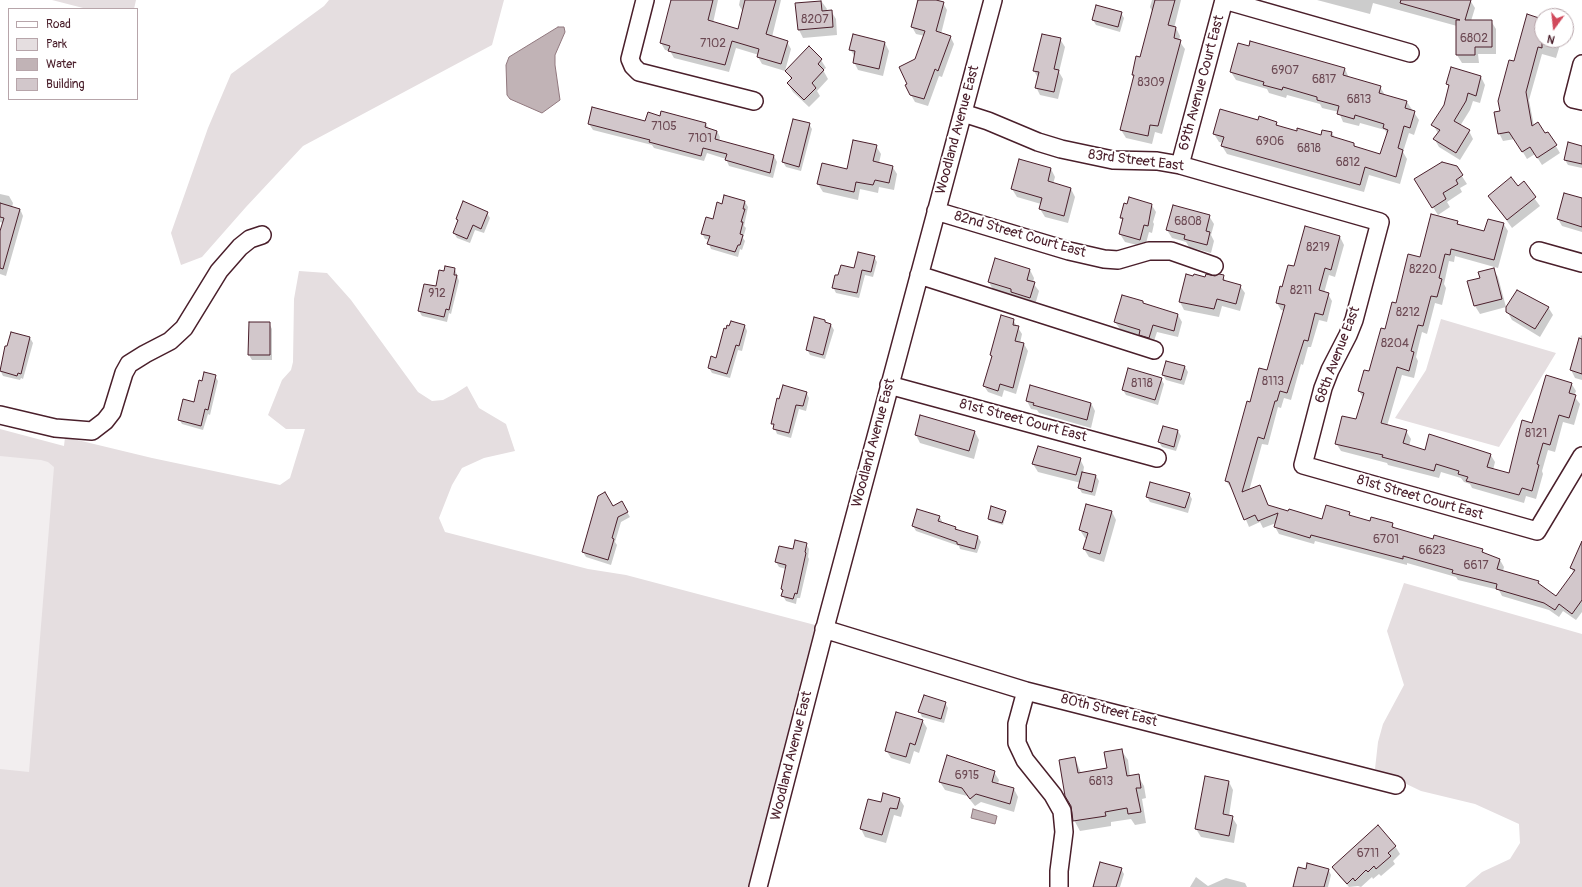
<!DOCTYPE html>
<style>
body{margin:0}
#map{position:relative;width:1582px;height:887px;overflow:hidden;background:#fff;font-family:Pangolin,sans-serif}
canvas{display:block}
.legend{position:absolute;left:8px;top:8px;width:130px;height:92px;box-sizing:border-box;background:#fff;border:1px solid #b7a5aa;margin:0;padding:5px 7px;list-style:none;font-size:12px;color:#4a1f2b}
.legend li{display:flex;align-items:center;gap:8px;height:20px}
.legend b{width:20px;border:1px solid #b7a5aa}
.north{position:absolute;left:1534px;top:8px;width:40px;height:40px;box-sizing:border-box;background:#fff;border:1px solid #b7a5aa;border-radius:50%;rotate:195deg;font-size:11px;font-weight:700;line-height:16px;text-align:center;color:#4a1f2b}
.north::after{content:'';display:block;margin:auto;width:14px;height:18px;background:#d1495b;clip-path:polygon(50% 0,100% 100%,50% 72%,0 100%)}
</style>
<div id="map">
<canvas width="1582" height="887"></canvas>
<ul class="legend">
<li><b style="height:5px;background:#fff"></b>Road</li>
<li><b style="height:11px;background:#e5dee0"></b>Park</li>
<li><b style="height:11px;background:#c1b3b6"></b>Water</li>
<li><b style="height:11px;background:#d2c7cb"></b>Building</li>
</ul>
<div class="north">N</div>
</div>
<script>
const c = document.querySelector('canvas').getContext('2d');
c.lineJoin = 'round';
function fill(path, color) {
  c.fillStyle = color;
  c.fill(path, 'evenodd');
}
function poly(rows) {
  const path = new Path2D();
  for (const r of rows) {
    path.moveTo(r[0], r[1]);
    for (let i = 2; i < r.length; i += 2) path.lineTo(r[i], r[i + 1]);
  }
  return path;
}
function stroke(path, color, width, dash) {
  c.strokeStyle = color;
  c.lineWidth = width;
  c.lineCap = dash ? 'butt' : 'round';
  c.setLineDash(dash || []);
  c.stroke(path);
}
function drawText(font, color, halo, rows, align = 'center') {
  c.font = font + ' Pangolin,sans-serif';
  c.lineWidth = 4;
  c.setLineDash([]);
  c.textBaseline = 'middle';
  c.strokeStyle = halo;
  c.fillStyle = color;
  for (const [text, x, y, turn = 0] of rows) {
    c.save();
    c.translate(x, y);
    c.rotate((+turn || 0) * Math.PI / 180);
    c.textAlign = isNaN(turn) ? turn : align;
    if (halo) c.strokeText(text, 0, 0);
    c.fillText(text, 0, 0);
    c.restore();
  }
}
const built = poly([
 [0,435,70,454,19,887,0,887]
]);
const green = poly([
 [52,0,136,0,134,9,87,9],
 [329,0,504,0,492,45,303,146,246,207,202,257,181,265,171,233,208,128,231,74,324,6],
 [299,271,327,273,351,300,418,392,432,401,443,400,456,393,467,386,479,408,506,424,515,451,484,458,462,468,452,485,439,518,445,532,588,569,626,575,815,625,816,630,750,887,0,887,0,769,29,772,54,467,48,462,41,460,0,456,0,429,64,446,65,437,152,458,280,485,290,478,305,429,286,429,268,415,282,380,291,370,293,362,294,299],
 [1441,319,1556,353,1499,447,1395,418,1426,370],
 [1404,583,1582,634,1582,887,1465,887,1482,872,1510,859,1520,843,1519,824,1475,804,1421,791,1375,769,1378,742,1383,724,1404,685,1387,631]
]);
const water = poly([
 [558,27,564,27,565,32,555,55,555,65,560,100,542,113,510,99,507,95,506,65,509,57,558,27],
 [973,809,997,816,995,824,971,818,973,809]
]);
const shadow = poly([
 [678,0,718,0,713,23,739,30,743,12,739,5,740,0,781,0,772,37,787,42,791,49,785,71,762,64,758,57,759,55,736,48,729,72,674,58,670,51,665,50,661,43],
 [917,0,932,0,943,3,947,10,941,34,950,36,954,44,942,77,939,76,928,106,915,102,911,95,909,84,925,36,916,34,912,27,917,8,916,6],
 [1152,0,1181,0,1174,28,1176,28,1180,36,1179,41,1185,49,1162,134,1155,132,1152,144,1126,138,1121,130,1135,78,1133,74,1141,58,1153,13,1150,7],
 [1317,0,1470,0,1475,8,1471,21,1491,21,1496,29,1496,54,1478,54,1479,63,1462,63,1457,55,1457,26,1373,3,1370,14],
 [822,2,827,9,826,11,831,11,836,19,837,35,803,38,799,30,796,4],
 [1121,13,1124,18,1120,32,1096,25,1093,20],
 [1542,20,1542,40,1557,40,1560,45,1556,58,1542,54,1529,100,1534,126,1545,135,1548,133,1560,153,1542,165,1535,154,1527,159,1515,139,1503,141,1499,133,1501,112,1514,62],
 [1060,39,1065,47,1059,72,1063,79,1058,99,1040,95,1036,87,1038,78,1034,71],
 [885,43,889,51,883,76,858,70,854,62,855,57,850,49],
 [1239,45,1345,69,1349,78,1380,87,1385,95,1407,102,1419,120,1414,135,1409,133,1403,152,1407,159,1400,184,1369,175,1364,192,1227,154,1222,146,1223,143,1219,142,1214,134,1259,121,1276,123,1279,127,1297,132,1322,136,1323,131,1332,133,1335,138,1354,144,1356,148,1381,155,1387,134,1385,130,1360,123,1359,126,1343,122,1339,112,1322,108,1320,104,1287,95,1286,98,1269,93,1267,89,1236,80,1231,72],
 [809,48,821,60,826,68,823,70,828,79,817,91,820,96,809,107,793,92,788,84,791,79,787,71],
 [1481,77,1485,85,1480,103,1473,101,1470,110,1460,126,1469,131,1473,139,1460,160,1439,147,1435,140,1438,133,1433,125,1445,105,1450,88,1447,84],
 [661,117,706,124,709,129,717,131,720,137,719,141,774,156,777,162,773,178,729,166,726,159,707,153,704,161,654,148,652,145,593,130,589,124,646,122],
 [809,124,812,129,801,171,786,167,783,162],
 [876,146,881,154,879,163,892,166,897,174,894,190,879,187,878,193,860,189,858,200,823,192,818,184,848,170],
 [1582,147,1582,168,1568,165,1565,160],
 [1456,167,1467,184,1460,188,1462,192,1447,202,1450,207,1438,215,1420,187],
 [1051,169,1055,177,1053,184,1071,189,1075,197,1068,223,1045,217,1040,209,1041,204,1017,197,1012,189],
 [1523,183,1540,206,1512,228,1489,196,1518,187],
 [0,194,9,196,13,203,12,207,20,209,23,216,6,276,0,274,0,235,3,223,0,222],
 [1582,199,1582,232,1562,226,1558,219],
 [745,202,748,207,744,226,746,228,743,238,745,241,742,250,740,249,738,257,711,249,709,244,710,240,705,239,702,233,713,220,722,205],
 [1151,204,1156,212,1153,222,1154,224,1152,233,1149,232,1145,247,1125,242,1120,234,1123,221,1121,218,1127,205],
 [487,213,490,218,484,233,475,230,470,243,457,238,454,233,458,222,457,219],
 [1209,216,1214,224,1211,235,1214,241,1211,253,1189,247,1186,242,1172,238,1167,230],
 [1457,222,1459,225,1485,232,1503,223,1508,231,1498,268,1455,256,1454,262,1449,261,1444,284,1446,288,1442,305,1435,303,1427,334,1422,332,1416,357,1418,361,1414,378,1402,375,1387,426,1406,431,1411,439,1409,446,1425,451,1490,454,1495,462,1493,470,1510,474,1533,424,1571,383,1576,391,1574,396,1580,404,1574,425,1563,422,1555,452,1548,450,1542,471,1543,474,1536,499,1526,496,1524,503,1472,488,1470,484,1464,482,1461,478,1441,472,1439,478,1388,465,1387,463,1341,451,1336,443,1357,421,1363,398,1359,391,1370,373,1397,304,1421,258],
 [1340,237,1344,245,1335,277,1329,275,1324,293,1328,294,1332,301,1327,322,1319,320,1311,347,1308,347,1303,365,1301,364,1291,400,1284,398,1281,408,1278,407,1268,445,1262,444,1249,491,1260,486,1269,507,1323,520,1349,513,1351,517,1370,523,1392,524,1395,529,1434,540,1482,550,1485,554,1500,560,1504,567,1503,571,1538,582,1541,586,1557,597,1574,573,1571,568,1582,544,1582,612,1576,620,1563,611,1559,617,1549,610,1502,596,1499,590,1458,580,1456,577,1407,563,1407,565,1315,541,1314,544,1279,534,1275,527,1276,523,1263,528,1260,522,1249,527,1233,488,1231,488,1226,481,1251,403,1268,372,1285,311,1281,310,1277,303,1283,288,1294,267],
 [874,257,877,262,873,277,865,275,859,298,836,293,833,287,855,269],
 [455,269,459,281,451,314,449,313,447,322,422,316,419,311,436,288,445,273],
 [1493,269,1498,277,1506,307,1480,314,1475,306,1469,282,1481,279],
 [1030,270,1034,278,1033,283,1039,291,1035,305,1016,300,1015,296,993,290,989,282],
 [1219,275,1223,276,1226,282,1240,286,1245,293,1240,311,1222,306,1219,317,1184,310,1180,302,1206,278],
 [1144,305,1178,315,1182,322,1178,337,1157,332,1153,344,1144,342,1141,336,1120,329,1115,322],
 [1548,307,1553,315,1540,337,1512,320,1507,311],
 [814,318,824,321,826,324,831,325,834,330,825,359,810,355,807,349],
 [1013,320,1022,334,1020,343,1024,344,1028,351,1016,394,1004,390,1002,397,988,392,984,386,992,358,991,355],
 [269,323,272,329,272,360,252,360,249,355],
 [745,326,747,331,742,351,738,350,730,378,712,373,709,368,717,359,727,330],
 [1581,335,1582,336,1582,380,1575,378,1571,370],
 [30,338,33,343,23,379,21,378,20,380,3,376,0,370,6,347],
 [1185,367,1188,372,1184,385,1166,380,1163,375],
 [215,376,218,381,210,415,208,414,203,430,182,424,179,419,194,403,202,382],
 [1161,379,1164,384,1158,405,1126,395,1123,390],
 [806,392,809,398,806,411,799,409,791,438,777,434,773,424,780,400],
 [1027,401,1091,403,1095,411,1091,428,1039,413,1037,410,1031,409],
 [1178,431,1181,436,1176,451,1162,447,1159,442],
 [975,432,979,440,974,459,920,443,916,435],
 [1080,459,1084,467,1083,473,1096,476,1099,481,1095,496,1082,493,1079,488,1081,483,1038,472,1033,464],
 [1189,494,1192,499,1188,513,1150,502,1147,497],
 [599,496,612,507,621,502,630,517,621,522,615,542,617,545,611,565,586,557,583,552],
 [1087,505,1112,512,1116,520,1104,562,1089,557,1084,549,1087,539,1085,538,1080,530],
 [1005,511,1006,514,1003,525,990,521,989,519],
 [939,516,942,521,942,523,956,528,958,531,978,537,981,542,977,553,960,549,959,546,916,531,913,526],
 [806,544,809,549,808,557,809,559,800,598,797,598,796,604,786,601,783,596,784,592,782,589,786,569,779,567,776,562],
 [945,703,948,708,944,723,922,717,920,712],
 [922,720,927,728,919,753,914,751,910,764,891,758,886,750],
 [1121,750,1128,760,1130,777,1138,776,1144,786,1146,798,1142,799,1146,823,1135,825,1131,819,1111,822,1111,826,1080,831,1074,820,1075,758,1081,773,1108,768],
 [994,772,999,780,998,784,1014,789,1018,797,1014,812,981,802,975,806,967,796,945,790,940,782],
 [1229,782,1233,790,1229,816,1232,817,1237,825,1234,843,1201,837,1196,829],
 [899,798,904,806,901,817,894,815,886,843,865,837,861,829],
 [1395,846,1400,854,1393,861,1395,864,1381,876,1379,874,1373,879,1372,877,1361,887,1358,886,1349,887,1338,875,1333,867],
 [1121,869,1124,874,1120,887,1094,887],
 [1328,869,1331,875,1328,887,1296,887],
 [1196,877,1208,886,1226,878,1245,883,1247,887,1190,887]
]);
const building = poly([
 [671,0,713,0,708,20,738,29,745,0,776,0,766,34,788,41,781,64,757,57,759,49,732,41,725,65,668,51,670,46,660,43,671,0],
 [918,0,936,0,944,2,936,31,951,36,938,71,935,69,924,99,910,95,905,85,907,84,899,67,915,59,925,31,911,27,918,0],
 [1155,0,1175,0,1168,25,1176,27,1174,38,1181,40,1158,126,1150,125,1148,136,1120,130,1134,75,1132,75,1136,56,1140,57,1155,0],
 [1401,0,1471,0,1465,20,1492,20,1492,47,1475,47,1475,55,1456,55,1456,20,1460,20,1400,3,1401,0],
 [821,1,822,11,832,10,833,27,798,30,795,3,821,1],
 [1096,5,1122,12,1118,27,1092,20,1096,5],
 [1527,14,1542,19,1542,48,1538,47,1526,92,1532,126,1538,122,1545,133,1548,132,1557,145,1537,158,1530,147,1522,152,1509,132,1498,134,1494,112,1500,111,1498,101,1509,60,1514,61,1527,14],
 [853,34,885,42,879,69,853,63,855,51,849,50,853,34],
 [1042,34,1061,38,1054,69,1059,70,1054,92,1035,88,1039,72,1033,71,1042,34],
 [1250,41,1345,68,1343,75,1381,86,1379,93,1407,101,1405,108,1415,111,1410,128,1404,126,1398,148,1403,150,1396,177,1365,167,1360,185,1221,146,1224,137,1213,134,1220,109,1258,120,1259,116,1277,122,1276,125,1297,131,1297,128,1321,135,1322,130,1332,132,1331,136,1354,143,1354,146,1380,154,1388,130,1383,128,1384,124,1355,115,1354,119,1337,114,1339,106,1317,100,1317,97,1283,87,1282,90,1263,85,1264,82,1230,72,1238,43,1249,46,1250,41],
 [809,46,822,59,818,64,824,70,812,83,816,88,804,100,787,83,792,78,785,71,809,46],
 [1451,67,1481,76,1476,96,1468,93,1466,101,1454,121,1470,130,1456,153,1433,139,1440,130,1431,125,1444,105,1449,85,1446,84,1451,67],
 [592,107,645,121,648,112,660,116,661,111,706,123,705,127,717,131,715,139,774,155,770,173,725,160,727,154,703,148,701,156,649,142,650,140,588,124,592,107],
 [793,119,810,123,799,167,782,162,793,119],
 [853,140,877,145,873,161,893,166,889,183,875,180,873,185,856,182,854,192,817,184,822,163,847,169,853,140],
 [1568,142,1582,146,1582,164,1564,160,1568,142],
 [1019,159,1051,168,1048,181,1071,188,1064,216,1039,209,1042,198,1011,189,1019,159],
 [1442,162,1457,166,1463,175,1456,180,1458,184,1443,193,1446,199,1432,208,1414,179,1442,162],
 [1511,177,1518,186,1524,181,1536,197,1507,220,1488,196,1511,177],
 [1564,193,1582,198,1582,227,1557,219,1564,193],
 [724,195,745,201,743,209,745,209,741,222,743,222,740,234,743,235,740,245,738,245,735,252,707,244,710,236,701,234,706,217,713,219,717,202,722,204,724,195],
 [1129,197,1152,204,1148,226,1144,225,1140,240,1119,234,1123,218,1120,218,1124,203,1127,204,1129,197],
 [463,201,488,212,481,229,473,225,467,239,453,233,458,220,456,219,463,201],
 [0,203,20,209,3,269,0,268,0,231,4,218,0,217,0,203],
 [1173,205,1210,215,1206,231,1210,232,1207,245,1184,239,1185,235,1166,230,1173,205],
 [1431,214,1458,221,1457,224,1484,231,1488,219,1504,223,1494,260,1451,249,1450,255,1445,254,1439,278,1442,279,1437,297,1431,296,1423,326,1418,325,1411,351,1414,352,1409,371,1397,367,1381,423,1407,430,1403,443,1425,450,1429,434,1491,454,1487,467,1509,473,1522,420,1532,423,1546,375,1572,383,1569,393,1576,395,1569,418,1559,415,1550,445,1543,443,1537,464,1539,465,1532,491,1522,488,1519,495,1466,481,1468,477,1458,474,1459,471,1436,464,1434,471,1382,457,1383,455,1335,444,1342,416,1356,419,1364,393,1358,391,1364,370,1369,371,1381,328,1385,329,1392,302,1396,303,1408,254,1420,257,1431,214],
 [1305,226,1340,236,1331,270,1325,268,1319,290,1329,293,1323,315,1315,313,1308,341,1304,340,1287,393,1280,391,1277,401,1275,401,1264,439,1258,437,1242,492,1260,485,1268,505,1288,511,1289,509,1322,519,1326,505,1350,512,1349,515,1370,521,1371,517,1393,523,1392,527,1433,539,1434,535,1483,549,1482,552,1500,559,1497,569,1539,581,1538,583,1556,596,1575,570,1570,568,1582,541,1582,600,1572,614,1559,604,1555,610,1544,603,1496,589,1497,584,1452,573,1453,570,1403,556,1403,559,1311,535,1310,538,1274,527,1278,513,1258,521,1255,515,1244,520,1229,482,1225,481,1247,401,1250,402,1259,368,1267,370,1285,305,1276,303,1280,286,1282,287,1288,265,1294,266,1305,226],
 [858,252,875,256,871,272,862,270,857,293,832,288,835,275,838,275,841,265,854,268,858,252],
 [995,258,1030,269,1027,280,1035,282,1030,298,1011,292,1011,289,988,282,995,258],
 [445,266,455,268,454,275,457,275,449,310,446,309,444,317,418,311,424,284,436,286,439,270,444,271,445,266],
 [1494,268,1502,299,1474,306,1467,281,1480,278,1478,272,1494,268],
 [1186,274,1193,276,1194,274,1205,277,1206,274,1215,276,1219,274,1224,275,1223,280,1241,285,1236,304,1217,299,1214,309,1179,302,1186,274],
 [1517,290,1549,307,1535,329,1506,312,1506,307,1517,290],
 [1122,295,1143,301,1143,303,1178,314,1174,331,1153,325,1149,338,1139,335,1140,330,1114,322,1122,295],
 [1001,315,1014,319,1013,325,1019,326,1015,341,1024,343,1013,388,1000,384,998,391,983,386,992,356,990,355,1001,315],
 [814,317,825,320,825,322,831,324,823,355,806,350,814,317],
 [731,321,745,325,739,346,736,345,727,374,708,368,711,356,716,358,724,328,726,329,727,325,729,326,731,321],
 [249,322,270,322,270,355,248,355,249,322],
 [11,332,30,337,21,374,18,373,17,376,0,371,5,346,7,346,11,332],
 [1579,338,1582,339,1582,374,1570,370,1579,338],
 [1166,361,1185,366,1181,380,1162,375,1166,361],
 [1128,368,1162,378,1155,400,1122,390,1128,368],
 [204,372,216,375,208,410,205,409,201,426,178,420,183,399,194,402,199,380,202,381,204,372],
 [783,385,807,392,803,406,796,405,789,433,773,429,774,424,771,424,777,398,779,399,783,385],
 [1030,385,1091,403,1087,420,1033,405,1034,403,1026,401,1030,385],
 [920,415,975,431,969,451,915,435,920,415],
 [1163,426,1178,430,1174,447,1158,442,1163,426],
 [1038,446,1081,458,1076,475,1032,464,1038,446],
 [1082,472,1096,475,1092,492,1078,488,1082,472],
 [1150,482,1190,493,1185,508,1146,497,1150,482],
 [605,492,613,506,622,501,628,512,618,517,612,538,614,539,608,560,582,552,598,496,605,492],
 [1086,504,1112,511,1100,554,1083,549,1088,533,1079,530,1086,504],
 [991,506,1006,511,1002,523,988,519,991,506],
 [917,509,940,516,938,521,956,527,955,529,978,536,975,549,957,544,957,542,912,526,917,509],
 [795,540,807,543,805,552,806,553,797,594,795,593,793,599,781,596,783,590,781,589,786,565,775,562,779,546,793,549,795,540],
 [924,695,946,702,941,719,918,712,924,695],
 [896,712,923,720,915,745,910,743,906,757,885,751,896,712],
 [1122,749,1127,776,1139,774,1141,788,1136,788,1141,812,1128,814,1127,808,1105,812,1106,816,1073,821,1071,806,1065,796,1059,760,1075,757,1078,773,1107,768,1104,752,1122,749],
 [947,755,995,771,992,782,1014,788,1010,804,976,794,970,799,962,788,939,782,947,755],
 [1205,776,1229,781,1223,814,1233,816,1229,836,1195,829,1205,776],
 [883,793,900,798,897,809,890,808,882,835,860,829,868,799,881,802,883,793],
 [1378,825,1396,846,1388,853,1391,856,1376,869,1374,866,1368,872,1366,870,1355,881,1353,878,1347,884,1332,867,1378,825],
 [1100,862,1122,868,1116,887,1093,887,1100,862],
 [1307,863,1329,869,1324,887,1293,887,1298,867,1306,869,1307,863]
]);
const minor = poly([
 [645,0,630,59,633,66,639,72,754,101],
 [1582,64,1573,99,1582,101],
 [963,113,988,121,1038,142,1061,149,1113,160,1157,161,1180,165,1380,222,1354,320,1348,335,1330,370,1323,388,1303,465,1537,531,1582,456],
 [1180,165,1224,0,1410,53],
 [936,211,1069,251,1104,259,1118,260,1149,251,1171,251,1214,266],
 [1539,251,1582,263],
 [919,275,1154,350],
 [889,385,1157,458],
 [0,415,55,428,92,431,105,421,112,412,124,373,129,364,145,354,170,341,184,328,219,271,240,247,250,239,262,235],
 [824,629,1026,691,1396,785],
 [1026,691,1017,724,1017,743,1025,760,1053,795,1062,811,1064,832,1059,871,1059,887],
 [758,887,827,620,993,0]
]);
const numberNames = [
 ["8207",815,20],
 ["6802",1474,39],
 ["7102",713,44],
 ["6907",1285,71],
 ["6817",1324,80],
 ["8309",1151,83],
 ["6813",1359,100],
 ["7105",664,127],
 ["7101",700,139],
 ["6906",1270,142],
 ["6818",1309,149],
 ["6812",1348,163],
 ["6808",1188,222],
 ["8219",1318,248],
 ["8220",1423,270],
 ["8211",1301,291],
 ["912",437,294],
 ["8212",1408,313],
 ["8204",1395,344],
 ["8113",1273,382],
 ["8118",1142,384],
 ["8121",1536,434],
 ["6701",1386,540],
 ["6623",1432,551],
 ["6617",1476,566],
 ["6915",967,776],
 ["6813",1101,782],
 ["6711",1368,854]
];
const streetNames = [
 ["69th Avenue Court East",1202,83,-75],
 ["Woodland Avenue East",958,130,-75],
 ["83rd Street East",1136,161,7],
 ["82nd Street Court East",1020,235,16],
 ["68th Avenue East",1338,355,-69],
 ["81st Street Court East",1023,421,15],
 ["Woodland Avenue East",874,443,-75],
 ["81st Street Court East",1420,498,16],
 ["80th Street East",1109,711,14],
 ["Woodland Avenue East",792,756,-76]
];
fill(built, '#f2eeef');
fill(green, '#e5dee0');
fill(water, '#c1b3b6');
stroke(water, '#91787e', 1);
fill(shadow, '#0003');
fill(building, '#d2c7cb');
stroke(building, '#4a1f2b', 1);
stroke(minor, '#4a1f2b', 20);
stroke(minor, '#fff', 17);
drawText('12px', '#6c4953', null, numberNames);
drawText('14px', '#4a1f2b', '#fff', streetNames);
</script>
